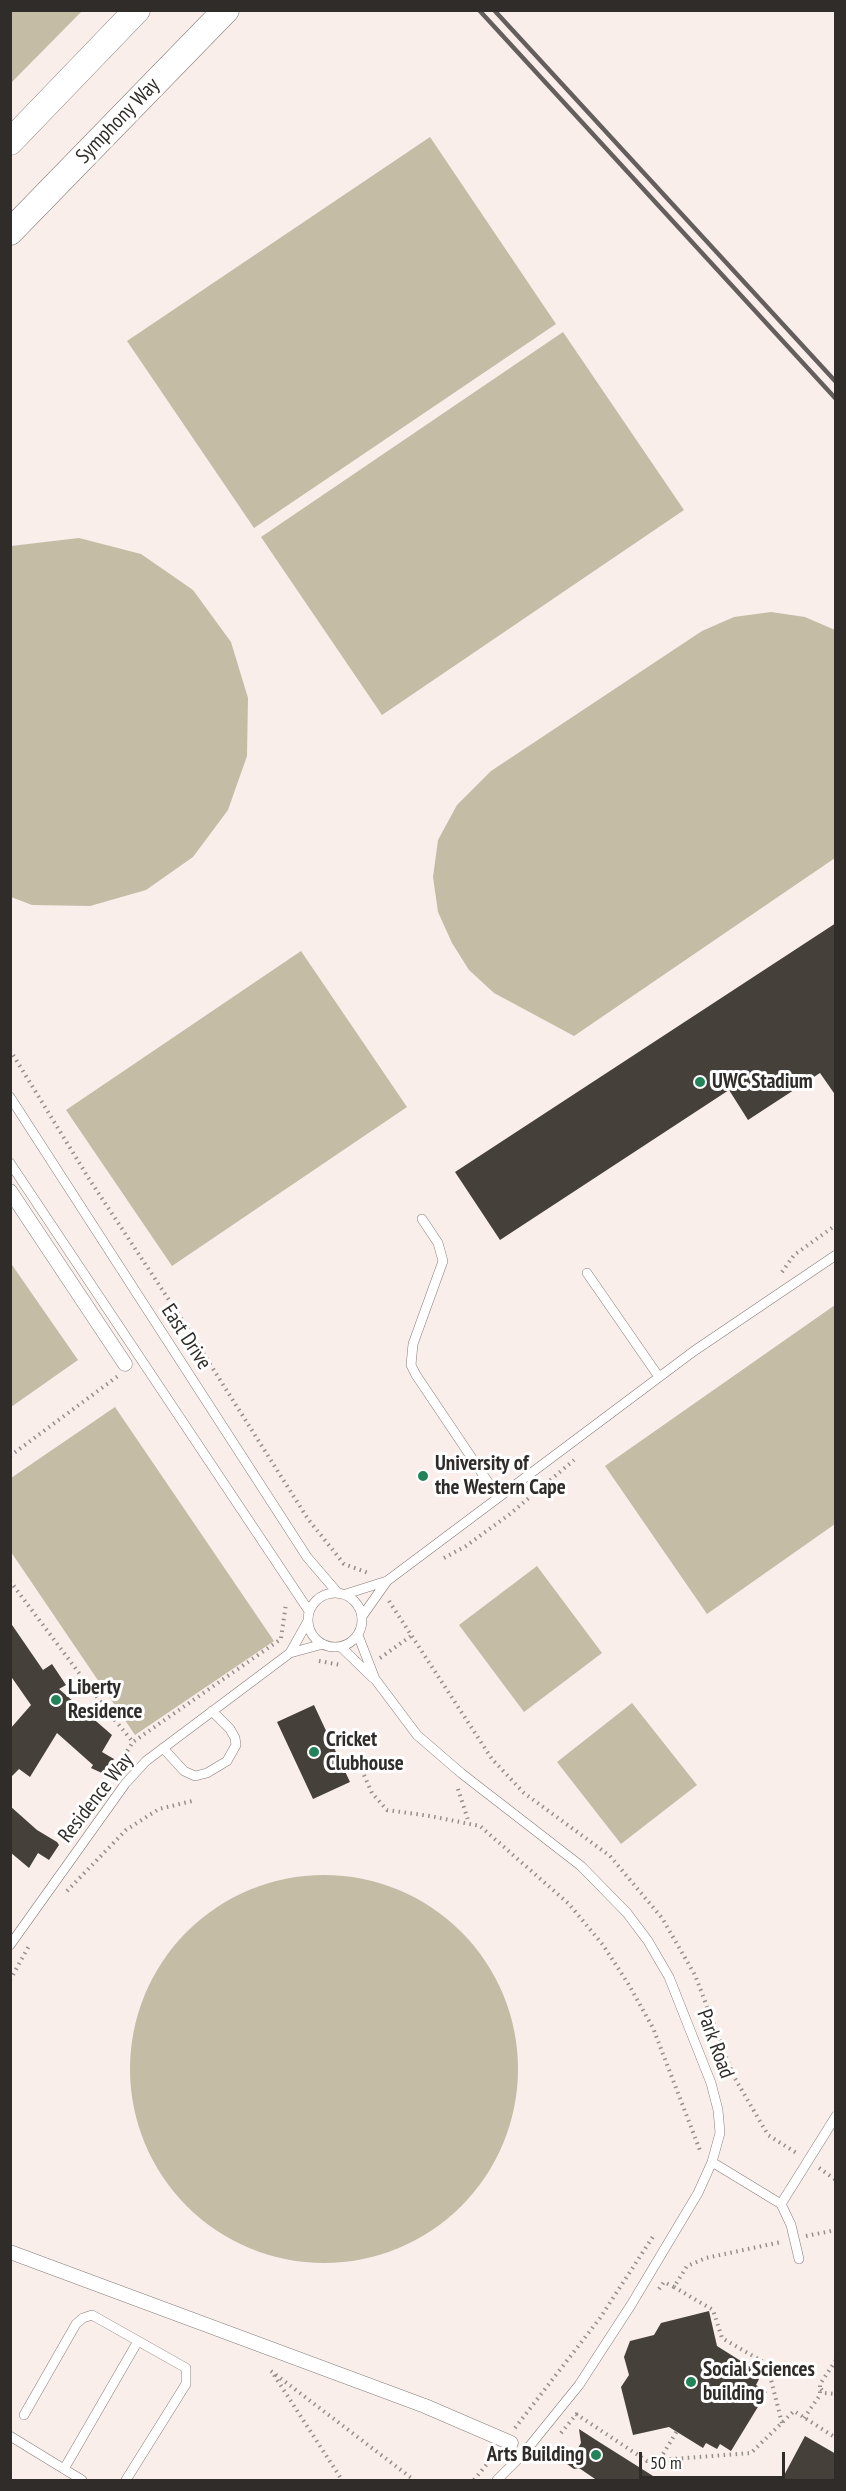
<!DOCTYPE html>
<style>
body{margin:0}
#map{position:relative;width:846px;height:2491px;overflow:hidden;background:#f9eeea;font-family:"PT Sans Narrow",sans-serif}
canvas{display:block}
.frame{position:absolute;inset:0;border:12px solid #302c2a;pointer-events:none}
.scale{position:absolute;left:639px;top:2452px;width:146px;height:27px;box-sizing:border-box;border:3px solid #302c2a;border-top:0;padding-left:8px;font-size:18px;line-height:21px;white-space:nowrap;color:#302c2a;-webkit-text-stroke:4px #fff;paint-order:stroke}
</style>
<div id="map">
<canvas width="846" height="2491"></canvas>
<div class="frame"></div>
<div class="scale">50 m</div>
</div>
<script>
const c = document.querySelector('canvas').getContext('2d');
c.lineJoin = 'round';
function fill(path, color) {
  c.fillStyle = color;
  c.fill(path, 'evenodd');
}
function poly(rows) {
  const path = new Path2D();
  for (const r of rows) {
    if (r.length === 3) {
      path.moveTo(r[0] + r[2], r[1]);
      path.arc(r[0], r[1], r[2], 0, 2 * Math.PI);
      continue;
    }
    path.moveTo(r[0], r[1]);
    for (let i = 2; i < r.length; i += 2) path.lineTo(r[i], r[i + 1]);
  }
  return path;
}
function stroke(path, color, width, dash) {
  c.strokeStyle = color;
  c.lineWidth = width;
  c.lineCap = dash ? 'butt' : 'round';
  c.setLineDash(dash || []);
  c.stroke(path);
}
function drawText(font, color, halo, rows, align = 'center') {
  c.font = font + ' "PT Sans Narrow",sans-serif';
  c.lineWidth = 6;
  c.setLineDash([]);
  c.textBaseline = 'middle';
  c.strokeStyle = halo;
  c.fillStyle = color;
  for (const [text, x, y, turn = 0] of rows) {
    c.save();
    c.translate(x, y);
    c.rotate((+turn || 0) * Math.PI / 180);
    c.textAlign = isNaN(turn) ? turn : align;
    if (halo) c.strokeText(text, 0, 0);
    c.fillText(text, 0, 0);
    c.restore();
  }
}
const green = poly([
 [11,10,82,11,11,83,10,11],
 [430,137,556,324,254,528,127,341],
 [563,332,684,510,382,715,261,537],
 [79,538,141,554,193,590,231,642,248,698,247,756,228,810,193,857,146,890,90,906,32,905,11,897,11,546],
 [771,612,805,617,835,630,835,858,574,1036,494,993,469,970,452,943,438,912,433,877,438,840,457,805,491,771,702,631,734,617],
 [301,951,407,1107,172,1266,66,1110],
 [10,1262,78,1360,11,1407,10,1407],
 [835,1305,835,1524,707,1614,605,1466],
 [115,1407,274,1641,135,1735,11,1552,11,1478],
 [537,1566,602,1653,524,1712,459,1625],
 [632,1703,697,1785,621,1844,557,1762],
 [324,2069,194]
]);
const building = poly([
 [836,923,836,1096,820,1073,748,1120,729,1090,500,1240,455,1172],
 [10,1622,43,1670,52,1664,66,1685,59,1689,112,1735,102,1752,114,1759,104,1774,91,1768,93,1765,57,1733,30,1777,19,1769,10,1778,10,1729,31,1705,10,1675],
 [314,1705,350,1782,313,1799,277,1722],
 [10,1806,37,1830,57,1842,59,1845,49,1860,38,1853,29,1868,10,1852],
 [709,2311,717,2346,752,2368,749,2373,759,2379,756,2385,767,2392,731,2451,720,2444,717,2449,706,2443,703,2448,669,2427,633,2435,621,2387,629,2375,624,2357,630,2341,654,2335,661,2323],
 [579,2429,596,2440,661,2481,598,2481,579,2468,574,2469,563,2461,575,2453,581,2443],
 [805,2436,836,2454,836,2481,781,2481]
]);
const path = poly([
 [10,1050,91,1182,179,1315,308,1519,344,1564,368,1573],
 [782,1272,794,1255,836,1225],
 [10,1456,118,1376],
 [444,1558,466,1546,510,1514,574,1460],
 [10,1581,109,1713,133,1742,281,1639],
 [389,1601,492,1759,524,1793,610,1856,662,1918,695,1975,733,2075,768,2135,798,2154],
 [281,1638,286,1604],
 [380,1658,411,1636],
 [319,1661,341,1665],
 [364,1775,372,1793,387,1810,430,1816,480,1826,569,1904,603,1945,629,1985,653,2028,701,2153],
 [111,1776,133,1742],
 [458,1789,469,1823],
 [67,1891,126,1830,159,1809,192,1801],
 [10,1980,30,1944],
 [819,2168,836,2180],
 [806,2236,836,2230],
 [674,2287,713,2310,722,2338,767,2364,782,2423],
 [659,2289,664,2282,674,2287,687,2266,706,2258,781,2242],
 [271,2371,414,2480],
 [274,2375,342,2480],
 [821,2389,824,2393,836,2394],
 [576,2414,647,2461,751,2453,794,2411,836,2438],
 [804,2418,820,2395,820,2384,836,2360],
 [515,2428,600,2318,654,2235],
 [561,2433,579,2411],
 [660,2459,677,2431],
 [474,2480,496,2453]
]);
const service = poly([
 [10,1097,307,1557,337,1592],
 [10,1163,309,1611],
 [422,1219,438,1243,443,1261,413,1344,411,1365,416,1375,498,1497],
 [587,1273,659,1377],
 [335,1620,27],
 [346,1594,387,1581],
 [363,1615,387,1581,694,1351,836,1255],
 [358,1635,375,1679,417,1735,461,1773,581,1866,627,1913,648,1941,669,1977,711,2083,718,2110,720,2133,712,2162,698,2193,631,2305,579,2385,524,2453,497,2480],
 [341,1647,373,1678],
 [290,1653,308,1621],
 [163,1748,184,1771,195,1776,207,1773,227,1761,236,1745,235,1738,230,1729,212,1711],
 [10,1945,125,1784,146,1761,290,1653,323,1644],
 [712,2162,781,2204,791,2225,799,2259],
 [781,2204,836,2116],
 [24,2415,76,2324,83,2318,92,2315,186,2368,186,2384,126,2480],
 [10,2436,82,2480],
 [64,2469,138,2341]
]);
const pedestrian = poly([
 [10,1191,125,1364],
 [10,2252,425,2406,511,2443]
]);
const secondary = poly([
 [10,142,137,10],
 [10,232,226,10]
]);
const rail = poly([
 [479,10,836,399],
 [494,10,836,382]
]);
const markers = [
 [700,1082,6,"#22825a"],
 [423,1476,6,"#22825a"],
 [56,1700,6,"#22825a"],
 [314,1752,6,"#22825a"],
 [691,2382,6,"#22825a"],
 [596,2455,6,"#22825a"]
];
const streetNames = [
 ["Symphony Way",118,121,-46],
 ["East Drive",186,1337,57],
 ["Residence Way",96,1798,-52],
 ["Park Road",715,2044,70]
];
const poiNames = [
 ["UWC Stadium",712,1082],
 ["University of",435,1464],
 ["the Western Cape",435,1488],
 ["Liberty",68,1688],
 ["Residence",68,1712],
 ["Cricket",326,1740],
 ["Clubhouse",326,1764],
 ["Social Sciences",703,2370],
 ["building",703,2394],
 ["Arts Building",584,2455,"right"]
];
fill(green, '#c5bca6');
fill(building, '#46403a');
stroke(service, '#857c79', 10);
stroke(pedestrian, '#857c79', 15);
stroke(secondary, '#857c79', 27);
stroke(path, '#968f8c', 4, [1.5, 4.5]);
stroke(service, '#fff', 9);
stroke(pedestrian, '#fff', 14);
stroke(secondary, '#fff', 26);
stroke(rail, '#645f5c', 4.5);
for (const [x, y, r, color] of markers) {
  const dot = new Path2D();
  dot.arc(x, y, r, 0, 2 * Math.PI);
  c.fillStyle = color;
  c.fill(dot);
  stroke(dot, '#fff', 2);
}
drawText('21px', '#302c2a', '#fff', streetNames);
drawText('bold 21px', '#302c2a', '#fff', poiNames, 'left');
</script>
